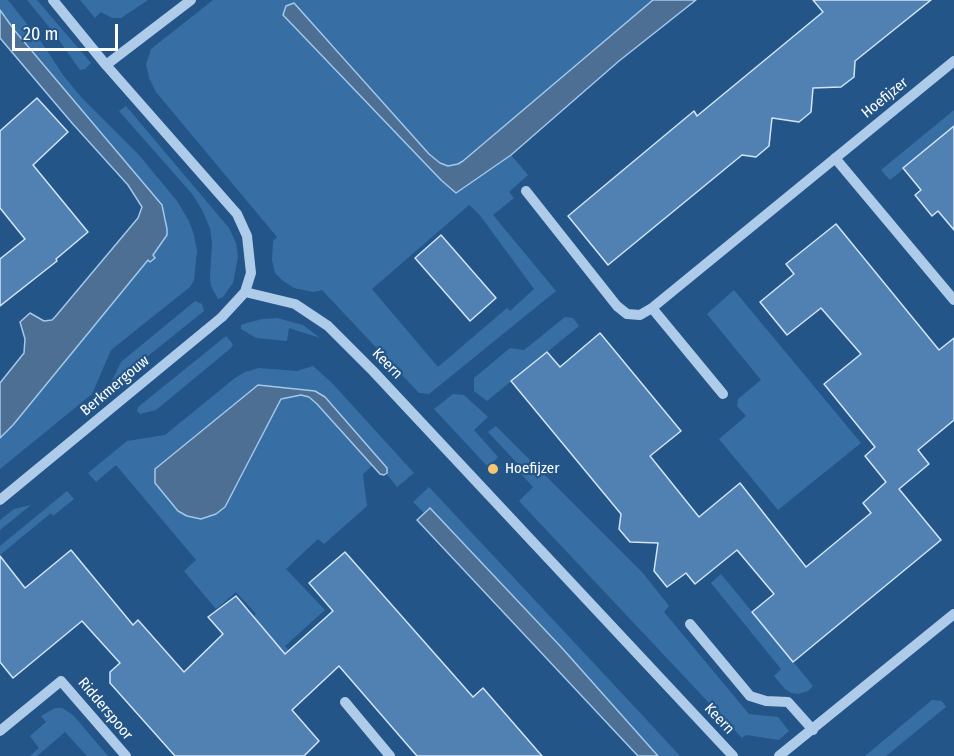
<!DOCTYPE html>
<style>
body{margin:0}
#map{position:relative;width:954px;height:756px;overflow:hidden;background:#235588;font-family:"Fira Sans Condensed",sans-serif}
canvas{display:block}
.scale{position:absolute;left:12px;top:24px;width:106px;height:27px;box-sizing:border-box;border:3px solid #fff;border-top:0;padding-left:8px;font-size:18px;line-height:21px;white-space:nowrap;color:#fff;-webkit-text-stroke:4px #235588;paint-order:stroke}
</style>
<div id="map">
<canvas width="954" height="756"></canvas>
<div class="scale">20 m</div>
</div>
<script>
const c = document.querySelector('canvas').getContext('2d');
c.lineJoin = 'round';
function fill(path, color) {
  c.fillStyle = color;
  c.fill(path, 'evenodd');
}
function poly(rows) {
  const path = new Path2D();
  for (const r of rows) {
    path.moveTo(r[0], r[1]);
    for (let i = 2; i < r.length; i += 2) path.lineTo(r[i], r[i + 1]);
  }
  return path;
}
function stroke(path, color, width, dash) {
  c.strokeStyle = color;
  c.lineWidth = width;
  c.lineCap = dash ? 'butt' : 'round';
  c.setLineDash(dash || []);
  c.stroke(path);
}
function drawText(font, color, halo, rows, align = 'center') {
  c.font = font + ' "Fira Sans Condensed",sans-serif';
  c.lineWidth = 4.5;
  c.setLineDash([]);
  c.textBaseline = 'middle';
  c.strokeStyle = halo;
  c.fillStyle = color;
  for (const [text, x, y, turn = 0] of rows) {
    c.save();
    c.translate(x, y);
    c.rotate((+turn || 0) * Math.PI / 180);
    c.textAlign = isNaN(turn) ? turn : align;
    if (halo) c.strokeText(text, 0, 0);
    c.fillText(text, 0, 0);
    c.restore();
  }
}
const green = poly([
 [0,0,8,0,42,43,63,75,81,97,139,155,177,201,189,221,194,235,197,251,194,280,190,287,111,350,92,394,0,469,0,438,13,425,167,236,166,218,161,205,6,20,7,18,0,10],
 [27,0,37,0,91,63,85,69,80,70,54,33],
 [80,0,148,0,121,18,112,18,101,12,95,18],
 [213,0,653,0,463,161,458,164,448,166,440,163,429,154,332,44,284,16,441,180,456,193,511,155,528,175,509,192,514,198,493,215,556,291,429,394,419,393,322,290,313,292,294,288,282,280,275,273,272,260,273,241,277,237,156,92,149,78,146,64,151,49],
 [469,205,479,214,534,289,510,311,507,308,438,367,372,289],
 [126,106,229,228,236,243,238,257,233,283,223,297,218,299,211,286,210,278,212,242,210,228,202,210,193,195,119,111],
 [954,110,954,128,890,180,881,170],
 [734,290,861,443,778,510,719,439,746,416,737,406,738,399,761,380,707,314],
 [195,301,202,304,204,311,113,384,112,381,121,362],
 [565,317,573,318,579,326,487,401,474,391,474,378,510,348,524,350],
 [277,318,303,325,320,338,289,328,287,341,256,338,241,329,241,325,247,323,262,319],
 [226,336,233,344,231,348,156,410,140,414,137,411,138,407],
 [313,366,332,383,414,473,397,487,325,397,315,391,258,385,155,469,155,483,178,511,238,484,281,398,301,395,309,397,317,404,373,465,363,474,367,506,324,544,318,539,286,569,325,610,285,646,299,662,236,631,256,614,236,592,216,609,184,571,196,560,116,465,96,482,88,473,127,441,165,435,235,378,245,372,259,368,297,371],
 [453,394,464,395,488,417,474,430,498,457,488,467,434,409],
 [496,426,643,573,669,606,664,612,749,714,778,717,789,731,779,740,746,735,742,738,519,501,533,487,514,466,517,463,488,432],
 [429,487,645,718,680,756,658,756,562,648,430,508,424,513,413,502],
 [67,491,74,499,53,516,51,513,0,555,0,546],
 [31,505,0,530,0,520,14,509],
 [721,574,813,686,808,691,798,694,791,693,785,689,774,676,781,669,711,583],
 [932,700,942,701,946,707,886,756,865,756],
 [55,708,62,708,73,715,108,756,87,756,65,732,37,756,30,756,39,748,30,736,46,722,41,716]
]);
const water = poly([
 [653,0,696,0,619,61,511,155,456,193,441,180,283,15,286,6,294,3,429,154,440,163,448,166,458,164,463,161,653,0],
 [0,10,15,31,162,205,167,229,167,235,153,255,155,258,150,262,148,260,13,425,0,438,0,383,24,353,25,339,20,322,30,313,44,321,52,320,55,317,138,218,142,207,128,185,72,123,0,38,0,10],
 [258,385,315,391,325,397,387,468,387,473,384,475,380,474,317,404,309,397,301,395,281,399,225,507,216,514,201,519,187,516,178,511,155,483,155,469,258,385],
 [430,508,562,648,658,756,638,756,417,520,430,508]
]);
const building = poly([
 [813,0,931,0,855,61,854,77,841,87,813,88,811,112,799,122,772,118,769,146,756,157,742,155,608,265,568,216,694,111,697,116,823,12,813,0],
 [37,98,68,132,33,165,88,232,56,259,57,261,0,306,0,259,25,239,0,208,0,131,37,98],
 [954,126,954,230,938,211,932,216,915,195,921,190,903,168,954,126],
 [836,224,939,350,954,338,954,420,918,450,929,464,899,489,941,540,793,662,752,612,774,594,737,550,695,584,686,573,667,587,654,571,658,543,630,542,619,529,621,514,511,381,547,352,560,367,600,333,681,431,650,456,699,517,740,483,806,567,871,513,863,503,886,482,865,456,875,447,824,384,861,354,821,308,787,335,760,302,794,274,786,264,836,224],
 [441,235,496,298,470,321,415,258,441,235],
 [71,550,133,625,138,620,184,672,223,634,208,617,236,596,285,654,333,611,309,583,345,552,473,697,483,688,542,756,417,756,339,666,292,710,319,741,304,756,175,756,110,683,110,672,120,663,82,621,13,678,0,662,0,556,25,588,71,550]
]);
const minor = poly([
 [106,65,191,0],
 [835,158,954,300],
 [526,191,617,306,627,314,640,315,652,308,954,61],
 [245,292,295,304,328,326,373,371,733,756],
 [652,308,723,394],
 [0,500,222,317,245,292,251,273,247,236,237,214,106,65,53,0],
 [690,624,750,696,766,701,788,702,813,730],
 [345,702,390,756],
 [0,731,61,681,126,756],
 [779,756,954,614]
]);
const markers = [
 [493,469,6,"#f5c771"]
];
const streetNames = [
 ["Hoefijzer",885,98,-39],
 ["Keern",387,364,46],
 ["Berkmergouw",115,386,-40],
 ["Ridderspoor",105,709,50],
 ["Keern",719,719,47]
];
const poiNames = [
 ["Hoefijzer",505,469]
];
fill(green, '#376fa5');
fill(water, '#4c6f93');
stroke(water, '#a2c8eb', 1.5);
fill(building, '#5081b2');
stroke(building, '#d2e5f7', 1.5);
stroke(minor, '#aeccea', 10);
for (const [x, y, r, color] of markers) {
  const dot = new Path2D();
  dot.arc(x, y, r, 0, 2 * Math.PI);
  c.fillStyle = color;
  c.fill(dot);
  stroke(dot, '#235588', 2);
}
drawText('15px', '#fff', '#235588', streetNames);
drawText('15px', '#fff', '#235588', poiNames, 'left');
</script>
